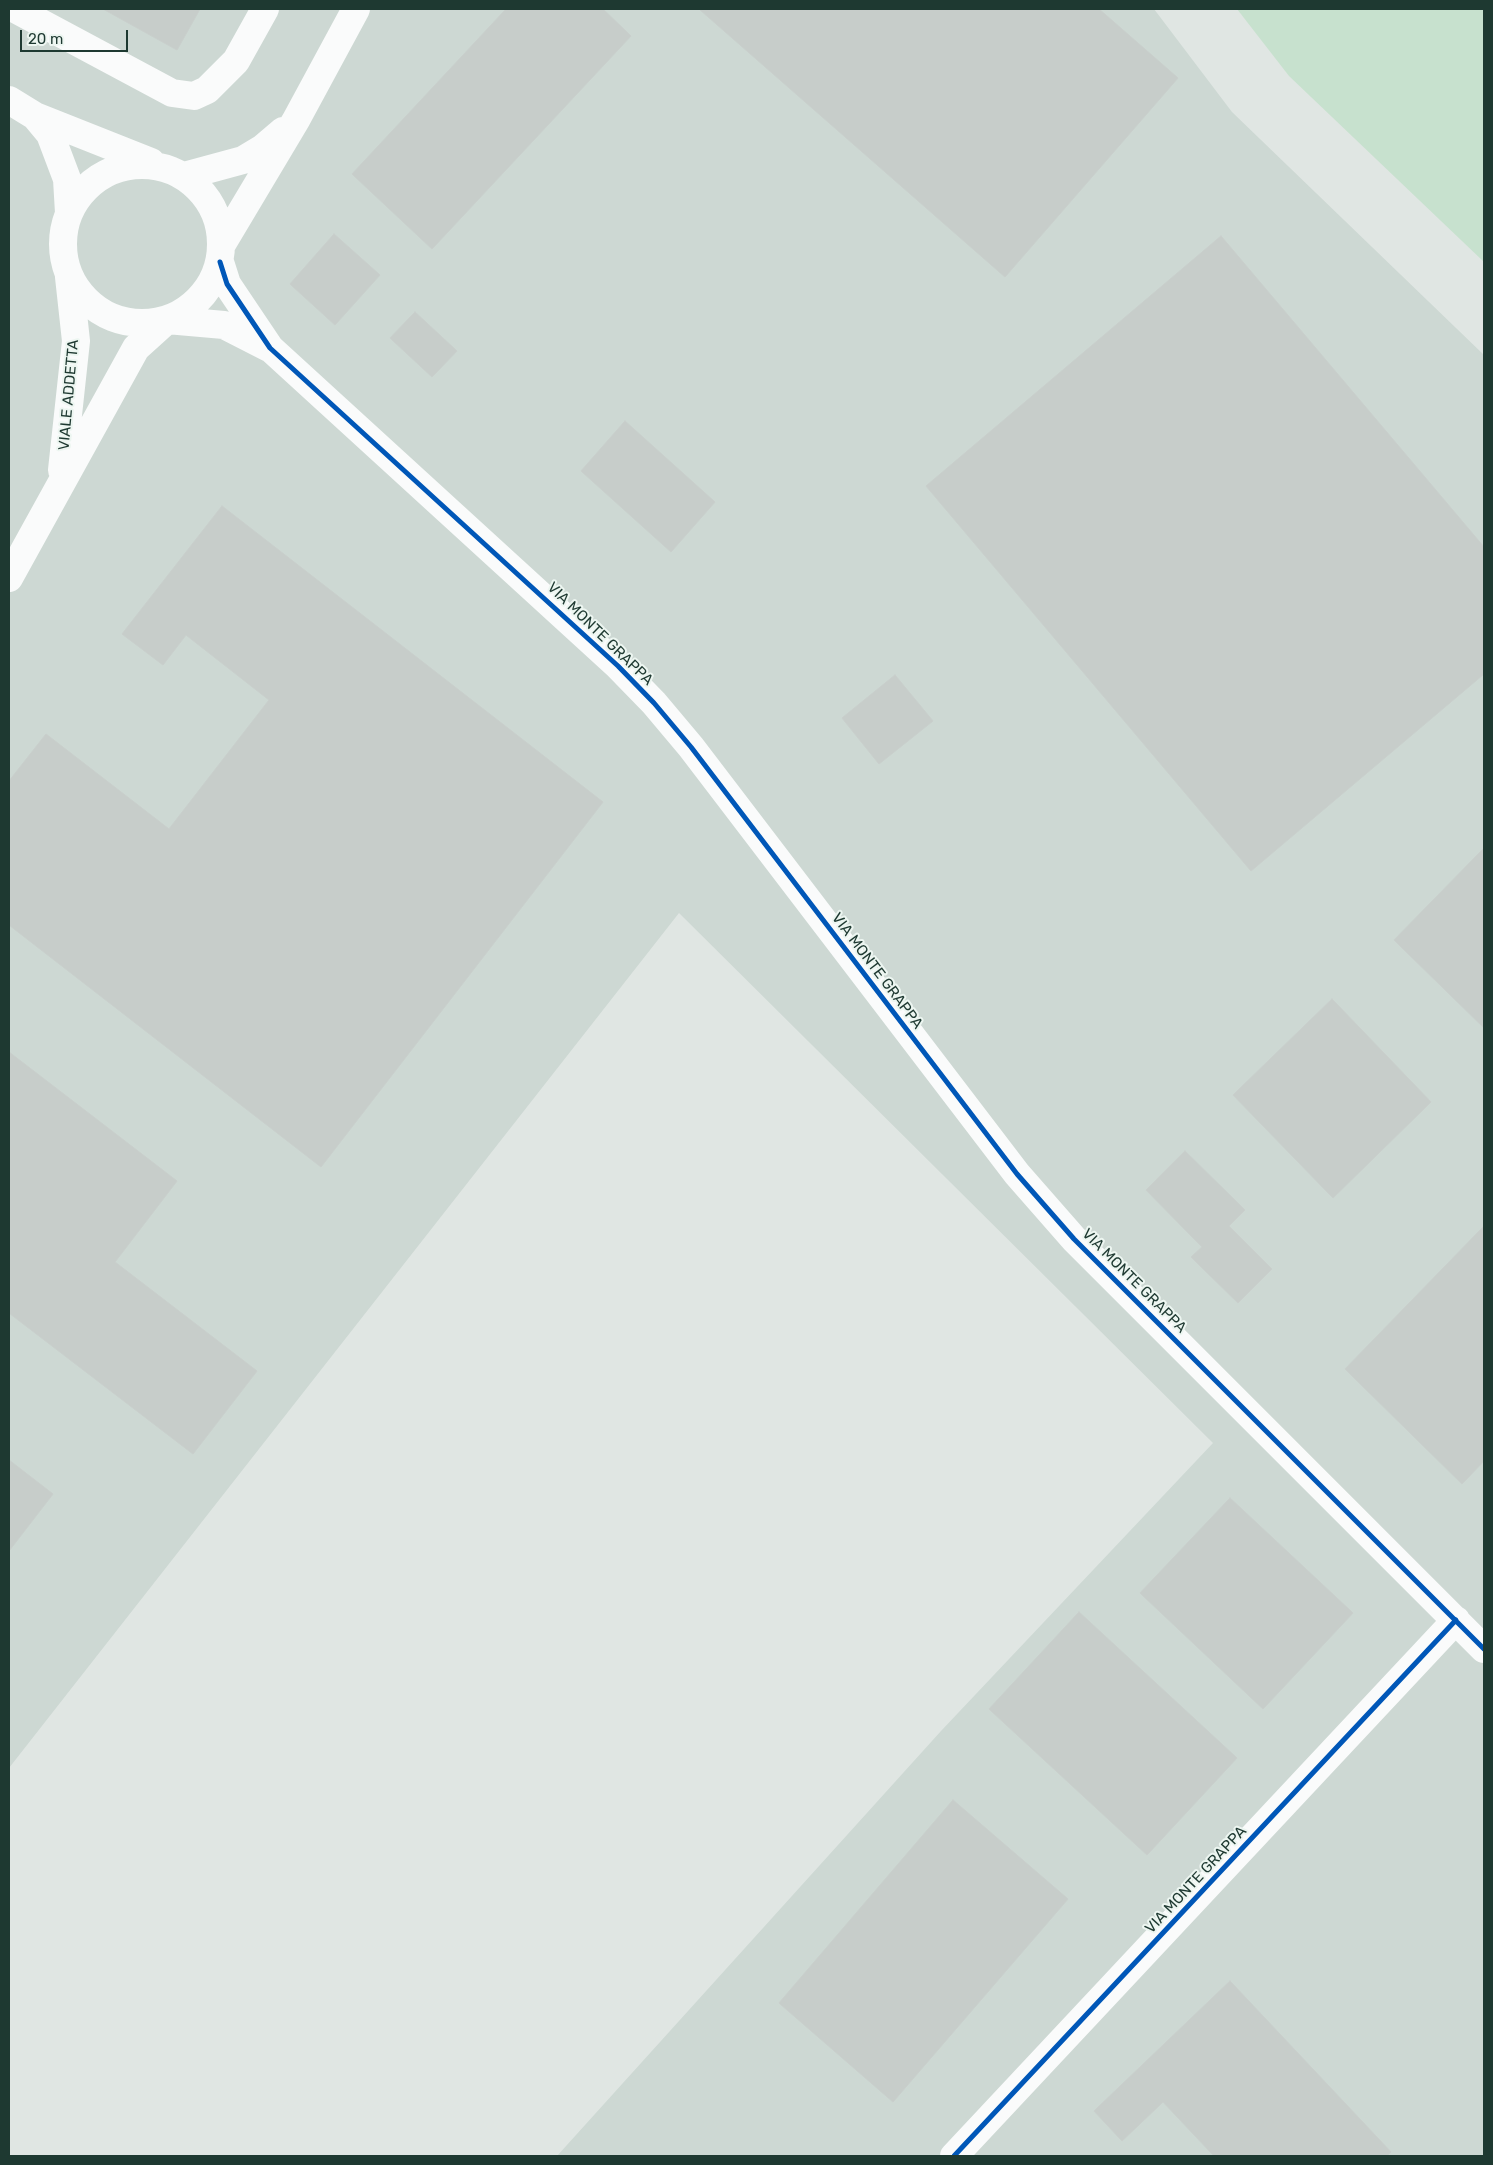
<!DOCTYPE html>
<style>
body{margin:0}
#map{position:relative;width:1493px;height:2165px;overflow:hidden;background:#e0e6e3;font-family:Rubik,sans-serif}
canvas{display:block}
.frame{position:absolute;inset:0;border:10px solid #1e3931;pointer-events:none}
.scale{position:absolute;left:20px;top:30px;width:108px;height:22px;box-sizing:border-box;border:2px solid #1e3931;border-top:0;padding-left:6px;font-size:15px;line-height:18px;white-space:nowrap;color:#1e3931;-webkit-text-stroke:4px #edf6f1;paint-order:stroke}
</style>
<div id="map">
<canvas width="1493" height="2165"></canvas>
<div class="frame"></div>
<div class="scale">20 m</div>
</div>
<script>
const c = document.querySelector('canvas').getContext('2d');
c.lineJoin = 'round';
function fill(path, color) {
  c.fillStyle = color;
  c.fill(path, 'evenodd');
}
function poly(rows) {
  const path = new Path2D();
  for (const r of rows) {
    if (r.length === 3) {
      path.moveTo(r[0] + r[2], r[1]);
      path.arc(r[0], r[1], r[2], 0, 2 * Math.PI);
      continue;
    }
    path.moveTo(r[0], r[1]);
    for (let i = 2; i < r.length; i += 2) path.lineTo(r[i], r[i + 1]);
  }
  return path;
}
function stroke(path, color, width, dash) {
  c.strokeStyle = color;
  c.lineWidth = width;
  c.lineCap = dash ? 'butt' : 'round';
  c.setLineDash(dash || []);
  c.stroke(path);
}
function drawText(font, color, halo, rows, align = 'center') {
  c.font = font + ' Rubik,sans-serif';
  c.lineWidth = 4;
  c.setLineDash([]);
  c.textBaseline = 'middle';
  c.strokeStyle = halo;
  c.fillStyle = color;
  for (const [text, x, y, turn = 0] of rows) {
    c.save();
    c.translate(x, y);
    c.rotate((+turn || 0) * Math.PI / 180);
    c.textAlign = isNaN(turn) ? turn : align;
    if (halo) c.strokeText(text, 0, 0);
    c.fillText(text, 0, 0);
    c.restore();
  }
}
const built = poly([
 [9,9,1154,9,1232,112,1484,355,1484,2156,557,2156,941,1731,1213,1443,679,913,9,1768]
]);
const green = poly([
 [1237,9,1484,9,1484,262,1289,76]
]);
const building = poly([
 [103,9,200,9,177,50,103,9],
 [506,9,603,9,631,36,432,249,352,174,506,9],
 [699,9,1099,9,1178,78,1005,277,699,9],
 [334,234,380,275,335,325,290,284,334,234],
 [1221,236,1484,547,1484,674,1251,871,926,486,1221,236],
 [415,312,457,351,432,377,390,338,415,312],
 [625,421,715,502,671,552,581,471,625,421],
 [222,506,603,802,321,1167,9,925,9,781,46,734,169,829,269,700,186,635,163,665,122,634,222,506],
 [895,675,933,721,879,764,842,718,895,675],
 [1484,848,1484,1028,1394,940,1484,848],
 [1332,999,1431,1102,1333,1198,1233,1095,1332,999],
 [9,1052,177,1181,115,1262,257,1371,193,1454,9,1313,9,1052],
 [1185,1151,1245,1210,1229,1226,1272,1269,1238,1303,1191,1257,1202,1247,1146,1190,1185,1151],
 [1484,1226,1484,1461,1462,1484,1345,1369,1484,1226],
 [9,1460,53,1494,9,1551,9,1460],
 [1230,1498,1353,1613,1263,1709,1140,1593,1230,1498],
 [1079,1612,1237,1758,1147,1855,989,1709,1079,1612],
 [953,1800,1068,1899,893,2102,779,2003,953,1800],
 [1230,1981,1391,2152,1387,2156,1214,2156,1163,2102,1122,2141,1094,2111,1230,1981]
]);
const minor = poly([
 [15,9,172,93,194,96,207,90,236,61,265,9],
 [9,100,35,116,151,162],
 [35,116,50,134,67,179,69,213],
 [142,244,79],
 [184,176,243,160,263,148,283,131],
 [222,244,296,120,356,9],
 [220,262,227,284,270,348,618,666,654,703,691,747,1017,1174,1074,1239,1484,1649],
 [62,470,76,341,69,277],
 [9,578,136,348,167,320,224,325,269,348],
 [954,2156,1456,1620]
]);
const cycleway = poly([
 [220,262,227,284,270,348,618,666,654,703,691,747,1017,1174,1074,1239,1484,1649],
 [954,2156,1456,1620]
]);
const streetNames = [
 ["VIALE ADDETTA",69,395,-85],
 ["VIA MONTE GRAPPA",600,634,44],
 ["VIA MONTE GRAPPA",877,971,53],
 ["VIA MONTE GRAPPA",1134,1281,45],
 ["VIA MONTE GRAPPA",1196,1880,-47]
];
fill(built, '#cdd8d3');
fill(green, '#c7e1ce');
fill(building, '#c7cdca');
stroke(building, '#c9cfcc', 1);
stroke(minor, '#fafbfb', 28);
stroke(cycleway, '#0057b8', 5);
drawText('15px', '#1e3931', '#edf6f1', streetNames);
</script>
